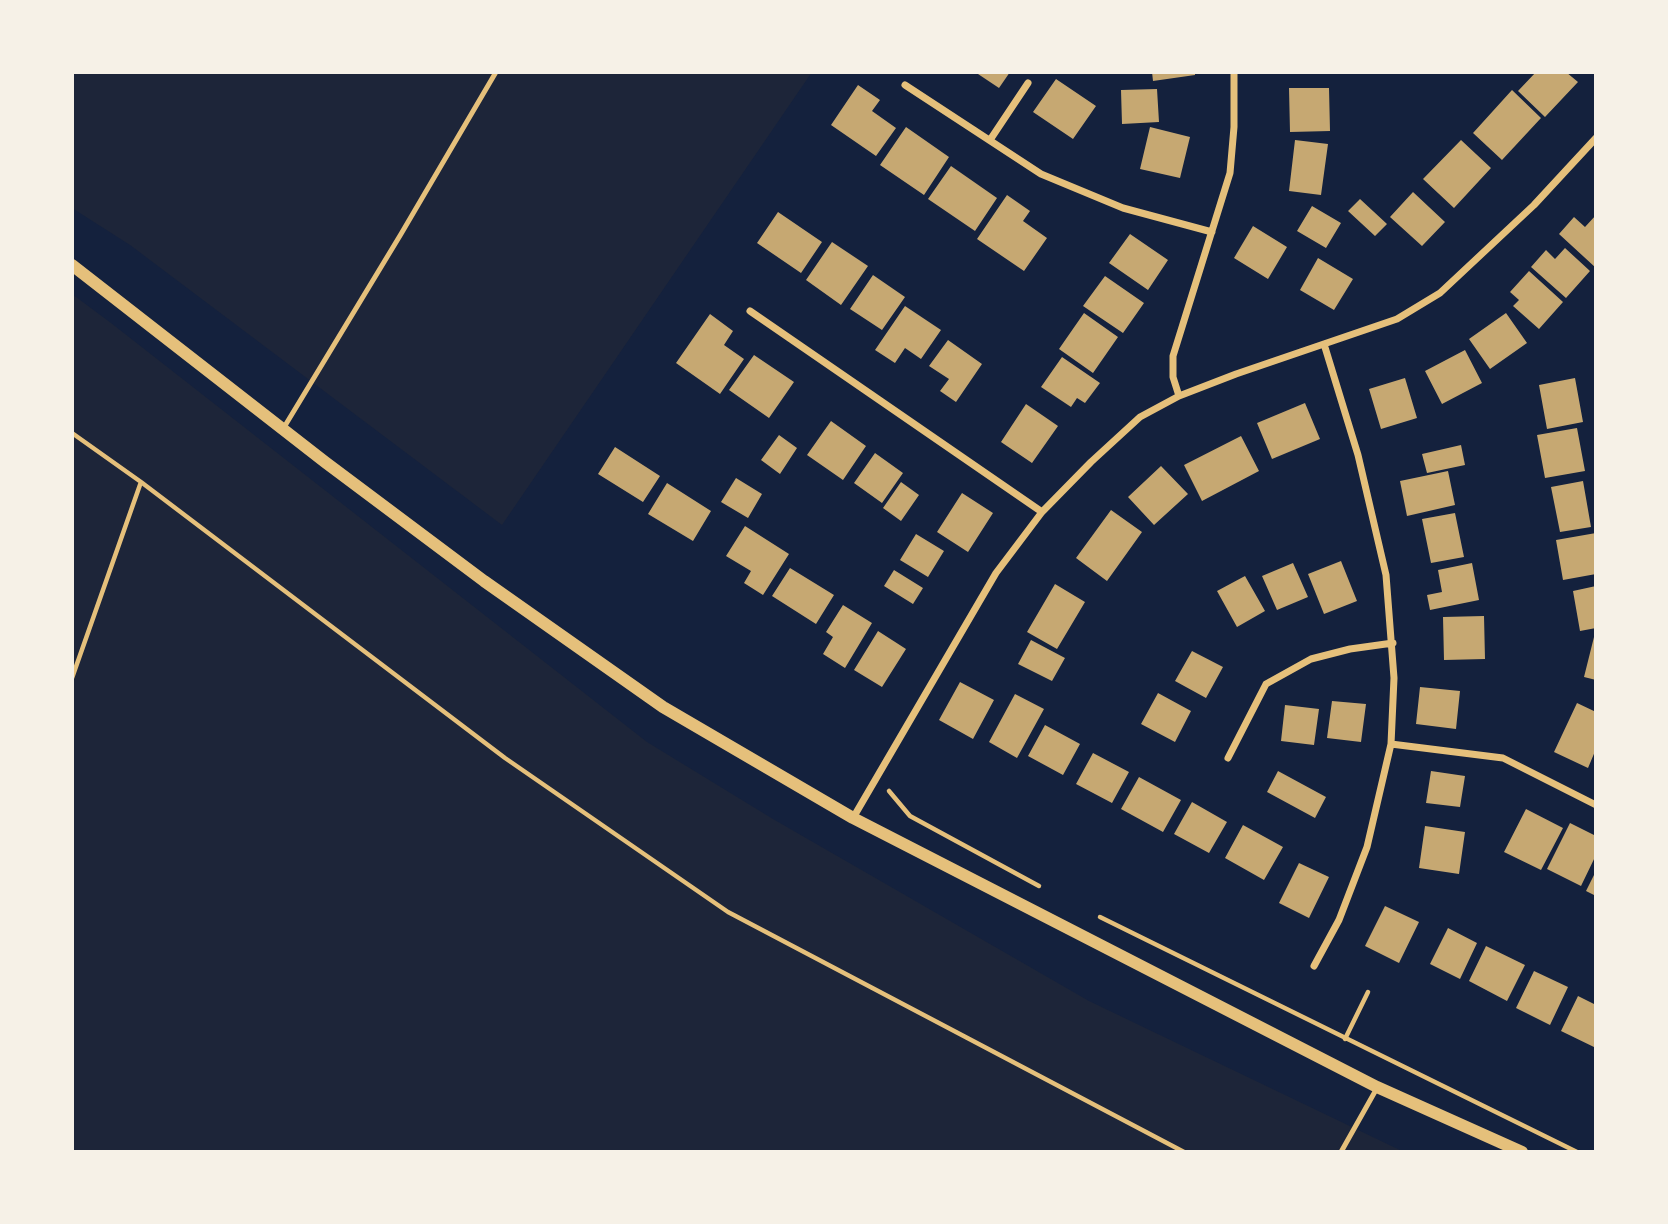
<!DOCTYPE html>
<style>
body{margin:0}
#map{position:relative;width:1668px;height:1224px;overflow:hidden;background:#14213d;font-family:Poppins,sans-serif}
canvas{display:block}
.frame{position:absolute;inset:0;border:74px solid #f6f1e7;pointer-events:none}
</style>
<div id="map">
<canvas width="1668" height="1224"></canvas>
<div class="frame"></div>
</div>
<script>
const c = document.querySelector('canvas').getContext('2d');
c.lineJoin = 'round';
function fill(path, color) {
  c.fillStyle = color;
  c.fill(path, 'evenodd');
}
function poly(rows) {
  const path = new Path2D();
  for (const r of rows) {
    path.moveTo(r[0], r[1]);
    for (let i = 2; i < r.length; i += 2) path.lineTo(r[i], r[i + 1]);
  }
  return path;
}
function stroke(path, color, width, dash) {
  c.strokeStyle = color;
  c.lineWidth = width;
  c.lineCap = dash ? 'butt' : 'round';
  c.setLineDash(dash || []);
  c.stroke(path);
}
const green = poly([
 [72,72,812,72,502,525,130,245,72,208],
 [72,294,111,323,647,742,773,819,1089,1001,1404,1152,72,1152]
]);
const building = poly([
 [975,72,1010,72,999,88],
 [1152,72,1195,72,1195,75,1153,81],
 [1536,72,1566,72,1578,82,1545,117,1518,91],
 [1056,79,1096,106,1073,139,1033,112],
 [858,85,880,100,872,111,896,128,876,156,831,125],
 [1289,88,1329,88,1330,131,1290,132],
 [1157,89,1159,122,1122,124,1121,90],
 [1512,90,1541,118,1502,160,1473,133],
 [906,127,949,157,924,195,880,165],
 [1150,127,1190,137,1180,178,1140,169],
 [1295,140,1328,144,1321,195,1289,191],
 [1461,140,1491,168,1454,208,1423,179],
 [951,166,997,198,975,231,928,199],
 [1413,192,1445,222,1422,246,1390,217],
 [1007,195,1030,211,1023,221,1047,238,1024,271,977,239],
 [1360,199,1387,224,1375,236,1348,211],
 [1312,206,1341,223,1326,248,1297,231],
 [778,212,822,242,801,273,757,243],
 [1596,215,1596,268,1559,234,1574,217,1585,227],
 [1253,226,1287,247,1268,279,1234,258],
 [1130,234,1168,260,1148,290,1109,263],
 [832,242,868,266,841,305,806,280],
 [1565,248,1590,271,1566,298,1531,267,1546,250,1555,259],
 [1318,258,1353,279,1334,310,1300,290],
 [1529,271,1563,302,1539,329,1513,306,1519,300,1510,292],
 [873,275,905,297,882,330,850,309],
 [1105,276,1144,303,1123,333,1083,306],
 [905,306,941,330,921,359,905,348,895,363,875,350],
 [1084,313,1118,337,1093,373,1059,349],
 [1506,313,1527,343,1490,369,1469,339],
 [710,314,733,331,724,345,744,359,720,394,676,363],
 [948,340,982,364,956,402,940,391,949,379,929,366],
 [1465,350,1482,383,1442,404,1425,371],
 [754,355,794,382,769,418,729,390],
 [1062,357,1100,383,1085,403,1077,398,1071,407,1041,387],
 [1405,378,1417,418,1381,429,1369,389],
 [1575,378,1583,422,1547,429,1539,385],
 [1305,403,1320,439,1272,459,1257,423],
 [1026,404,1058,426,1032,463,1001,442],
 [831,421,866,446,843,480,807,455],
 [1577,428,1585,471,1545,478,1537,435],
 [779,435,797,448,780,474,761,460],
 [1241,436,1259,471,1202,501,1184,465],
 [1461,445,1465,465,1427,473,1422,454],
 [615,447,660,476,643,502,598,474],
 [875,453,903,473,882,503,854,483],
 [1161,466,1188,494,1154,525,1128,497],
 [1448,471,1455,505,1407,516,1400,481],
 [736,478,762,494,748,518,721,502],
 [1583,481,1591,527,1560,532,1551,487],
 [901,482,919,495,901,521,883,508],
 [667,483,711,511,693,541,648,514],
 [962,493,993,513,968,552,937,532],
 [1111,510,1142,532,1107,581,1076,558],
 [1455,513,1464,557,1431,563,1422,519],
 [745,526,789,554,763,595,744,583,751,571,726,556],
 [1596,533,1596,574,1563,580,1556,540],
 [916,534,944,551,928,577,900,560],
 [1341,561,1357,601,1324,614,1308,574],
 [1293,563,1308,597,1277,610,1262,576],
 [1472,563,1479,600,1430,610,1427,595,1442,592,1438,570],
 [790,568,834,595,816,624,772,596],
 [894,570,923,588,913,604,884,586],
 [1245,576,1265,611,1237,627,1217,591],
 [1055,584,1085,602,1057,649,1027,632],
 [1596,586,1596,628,1580,631,1573,591],
 [843,605,872,623,845,668,823,654,833,637,826,632],
 [1484,616,1485,659,1444,660,1443,617],
 [878,631,906,649,882,687,854,670],
 [1595,633,1596,634,1596,680,1584,677],
 [1031,640,1065,658,1052,681,1018,664],
 [1192,651,1223,667,1206,698,1175,681],
 [960,682,994,700,973,739,939,720],
 [1420,687,1460,691,1456,729,1416,724],
 [1158,693,1191,711,1175,742,1141,724],
 [1015,694,1044,709,1017,758,989,742],
 [1332,701,1366,704,1361,742,1327,738],
 [1577,703,1596,712,1596,749,1588,768,1554,752],
 [1285,705,1319,709,1314,745,1281,741],
 [1045,725,1080,744,1063,775,1028,756],
 [1093,753,1129,772,1112,803,1076,784],
 [1278,771,1326,797,1315,818,1267,792],
 [1431,771,1465,776,1460,807,1426,803],
 [1139,777,1181,800,1163,832,1121,809],
 [1192,802,1227,822,1209,853,1174,834],
 [1526,809,1563,828,1541,870,1504,852],
 [1570,823,1596,836,1596,855,1581,886,1547,869],
 [1243,825,1283,847,1264,880,1225,858],
 [1425,826,1465,832,1459,874,1419,868],
 [1299,863,1329,877,1309,918,1279,903],
 [1596,871,1596,896,1586,891],
 [1385,906,1419,922,1399,963,1365,946],
 [1448,928,1477,943,1460,979,1430,964],
 [1486,946,1525,965,1507,1001,1469,981],
 [1534,971,1568,987,1550,1025,1516,1008],
 [1578,996,1596,1005,1596,1048,1561,1031]
]);
const path = poly([
 [72,433,141,482,505,758,728,912,1184,1152],
 [72,678,141,482],
 [889,791,910,816,1039,886],
 [1100,917,1577,1152],
 [1345,1039,1368,992]
]);
const service = poly([
 [283,429,401,234,496,72],
 [1341,1152,1377,1088]
]);
const minor = poly([
 [905,85,1041,174,1123,208,1212,232],
 [990,140,1028,83],
 [750,311,1042,512],
 [1179,396,1173,377,1173,356,1230,173,1234,127,1234,72],
 [1391,744,1503,758,1596,805],
 [1228,758,1266,684,1311,659,1350,649,1393,643],
 [853,818,996,573,1042,512,1091,462,1140,417,1179,396,1236,374,1397,319,1440,293,1534,205,1596,138],
 [1314,966,1339,920,1367,847,1391,744,1394,678,1386,575,1358,455,1324,344]
]);
const tertiary = poly([
 [72,265,325,462,484,581,663,707,853,818,1377,1087,1522,1152]
]);
fill(green, '#1d2539');
fill(building, '#c6a872');
stroke(path, '#e5c07b', 4.5);
stroke(service, '#e5c07b', 5);
stroke(minor, '#e5c07b', 7);
stroke(tertiary, '#e5c07b', 12);
</script>
